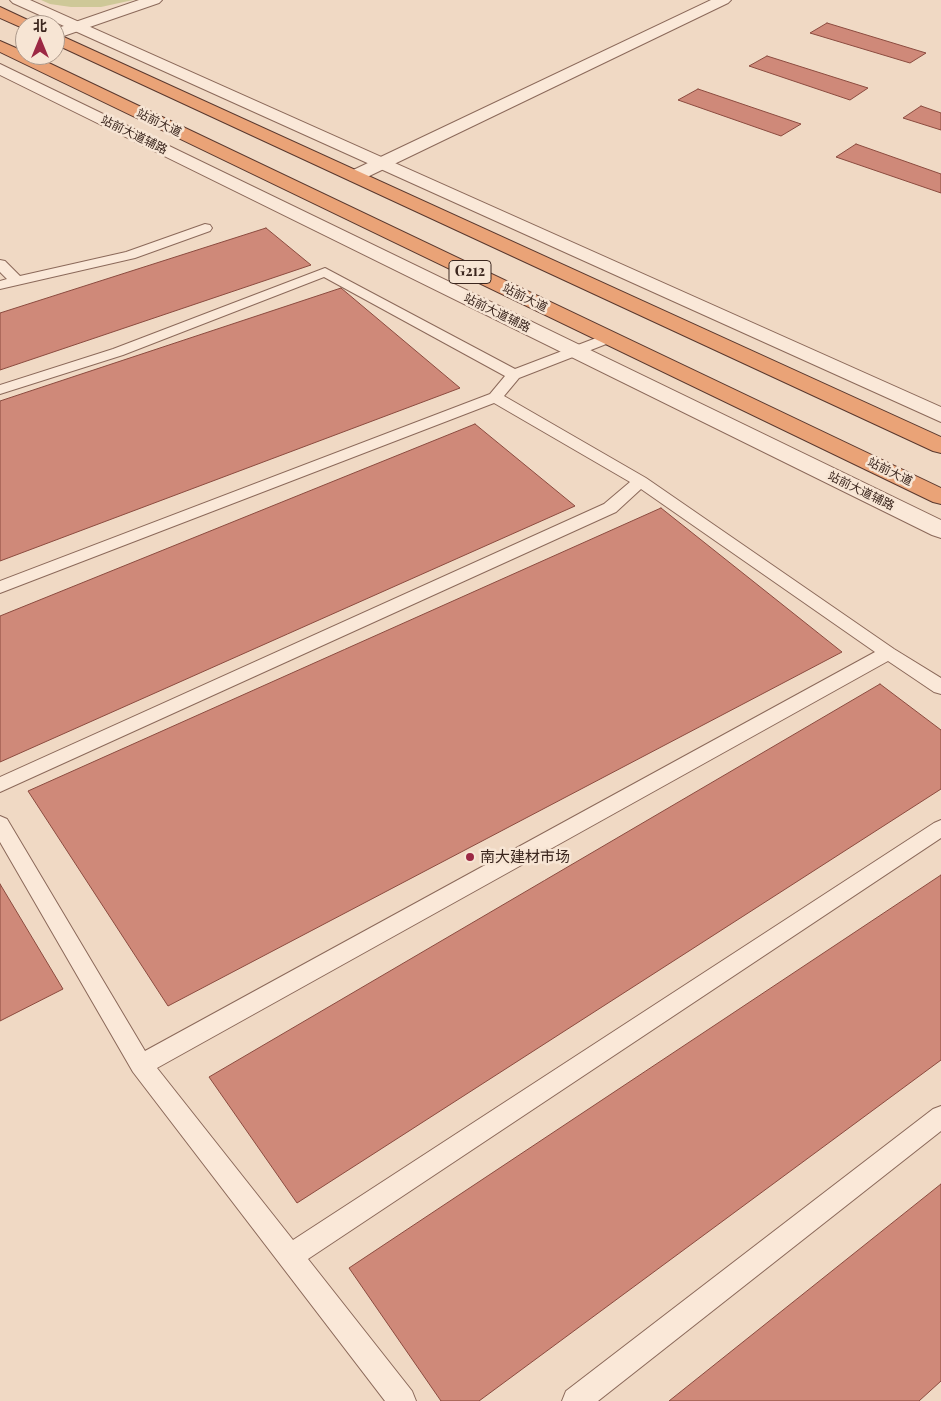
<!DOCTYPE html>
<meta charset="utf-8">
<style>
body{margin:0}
#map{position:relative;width:941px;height:1401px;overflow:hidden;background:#f0d9c4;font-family:"Playfair Display","Noto Sans SC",serif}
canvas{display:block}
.north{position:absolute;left:15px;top:15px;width:50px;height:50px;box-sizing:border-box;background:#f7e5d4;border:1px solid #ac998b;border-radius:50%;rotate:0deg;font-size:14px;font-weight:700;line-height:20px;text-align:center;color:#3b261e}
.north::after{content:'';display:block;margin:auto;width:18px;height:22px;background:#9c2844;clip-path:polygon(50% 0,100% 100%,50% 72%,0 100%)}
</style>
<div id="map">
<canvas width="941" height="1401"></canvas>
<div class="north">北</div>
</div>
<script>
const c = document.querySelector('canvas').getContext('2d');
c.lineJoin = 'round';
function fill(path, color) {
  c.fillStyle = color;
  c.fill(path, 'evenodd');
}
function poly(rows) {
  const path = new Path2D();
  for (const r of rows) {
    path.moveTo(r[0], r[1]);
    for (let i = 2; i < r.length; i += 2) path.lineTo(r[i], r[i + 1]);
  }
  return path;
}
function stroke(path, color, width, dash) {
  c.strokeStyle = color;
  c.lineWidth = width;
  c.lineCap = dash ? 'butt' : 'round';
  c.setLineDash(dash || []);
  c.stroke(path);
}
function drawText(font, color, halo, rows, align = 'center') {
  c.font = font + ' "Playfair Display","Noto Sans SC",serif';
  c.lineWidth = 5;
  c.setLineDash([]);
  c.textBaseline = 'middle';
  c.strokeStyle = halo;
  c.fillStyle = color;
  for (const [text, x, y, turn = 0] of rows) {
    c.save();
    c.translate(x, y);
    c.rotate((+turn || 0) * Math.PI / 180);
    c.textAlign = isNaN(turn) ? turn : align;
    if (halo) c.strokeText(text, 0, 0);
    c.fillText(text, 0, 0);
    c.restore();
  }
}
const green = poly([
 [41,0,133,0,101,7,71,7,50,4]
]);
const building = poly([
 [827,23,926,53,910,63,810,33,827,23],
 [767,56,868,88,850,100,749,66,767,56],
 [698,89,801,124,781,136,678,100,698,89],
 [921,106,941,113,941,130,903,118,921,106],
 [856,144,941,174,941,193,836,157,856,144],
 [266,228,311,265,0,370,0,313,266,228],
 [341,288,460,388,0,561,0,401,341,288],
 [475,424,575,506,0,762,0,616,475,424],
 [661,508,842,652,168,1006,28,791,661,508],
 [880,684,941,730,941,789,297,1203,209,1077,880,684],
 [941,875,941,1060,479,1401,441,1401,349,1268,941,875],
 [0,884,63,989,0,1021,0,884],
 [941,1184,941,1381,919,1401,669,1401,941,1184]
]);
const service = poly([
 [205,224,210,225,212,228,210,231,135,258,0,289,0,281,7,279,0,272,0,260,5,261,20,276,126,252,205,224],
 [325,268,515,369,604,335,614,335,616,338,614,341,519,378,504,396,646,478,894,649,941,678,941,694,934,692,888,661,157,1068,293,1240,934,823,941,820,941,838,308,1259,412,1391,416,1401,385,1401,133,1072,0,842,0,816,7,819,145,1051,875,652,641,489,616,512,0,792,0,777,604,504,630,482,494,403,0,593,0,581,490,394,505,376,324,277,123,355,0,394,0,385,113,349,325,268],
 [941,1106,941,1131,598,1401,562,1401,566,1391,933,1109,941,1106]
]);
const minor = poly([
 [139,0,162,0,159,3,55,39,55,29,139,0],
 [711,0,731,0,728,3,361,180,355,181,349,180,346,176,349,172,711,0]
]);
const tertiary = poly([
 [10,0,30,0,941,407,941,422,13,3,10,0],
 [0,64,941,520,941,538,932,535,0,75,0,64]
]);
const trunk = poly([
 [0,7,32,22,35,25,25,25,25,29,0,18,0,7],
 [55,33,941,437,941,453,933,451,55,44,55,33],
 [0,41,25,52,25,55,32,55,941,488,941,504,933,502,0,52,0,41]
]);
const markers = [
 [470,857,5,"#9c2844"]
];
const farStreetnames = [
 ["站前大道",159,123,26],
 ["站前大道辅路",134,135,26],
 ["站前大道",525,298,26],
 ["站前大道辅路",497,313,26],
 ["站前大道",890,472,26],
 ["站前大道辅路",861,491,26]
];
const shields = [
 [470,272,42]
];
const shieldNames = [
 ["G212",470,272]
];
const poiNames = [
 ["南大建材市场",480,857]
];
fill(green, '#cec898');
fill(building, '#cf8979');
stroke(building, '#8b4b3f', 1);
stroke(service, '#8b695a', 2);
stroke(minor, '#8b695a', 2);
stroke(tertiary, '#8b695a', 2);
stroke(trunk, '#59382e', 2);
fill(service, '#fae8d8');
fill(minor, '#fae8d8');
fill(tertiary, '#fae8d8');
fill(trunk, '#eaa377');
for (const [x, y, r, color] of markers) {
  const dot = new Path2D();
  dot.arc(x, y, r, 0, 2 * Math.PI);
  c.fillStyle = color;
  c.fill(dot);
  stroke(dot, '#f7e5d4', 2);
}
drawText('12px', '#3b261e', '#f7e5d4', farStreetnames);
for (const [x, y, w] of shields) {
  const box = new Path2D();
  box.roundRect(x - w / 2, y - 11.5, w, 23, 4);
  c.fillStyle = '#f7e5d4';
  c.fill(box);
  stroke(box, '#3b261e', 1);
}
drawText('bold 14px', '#3b261e', null, shieldNames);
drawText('15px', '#3b261e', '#f7e5d4', poiNames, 'left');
</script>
